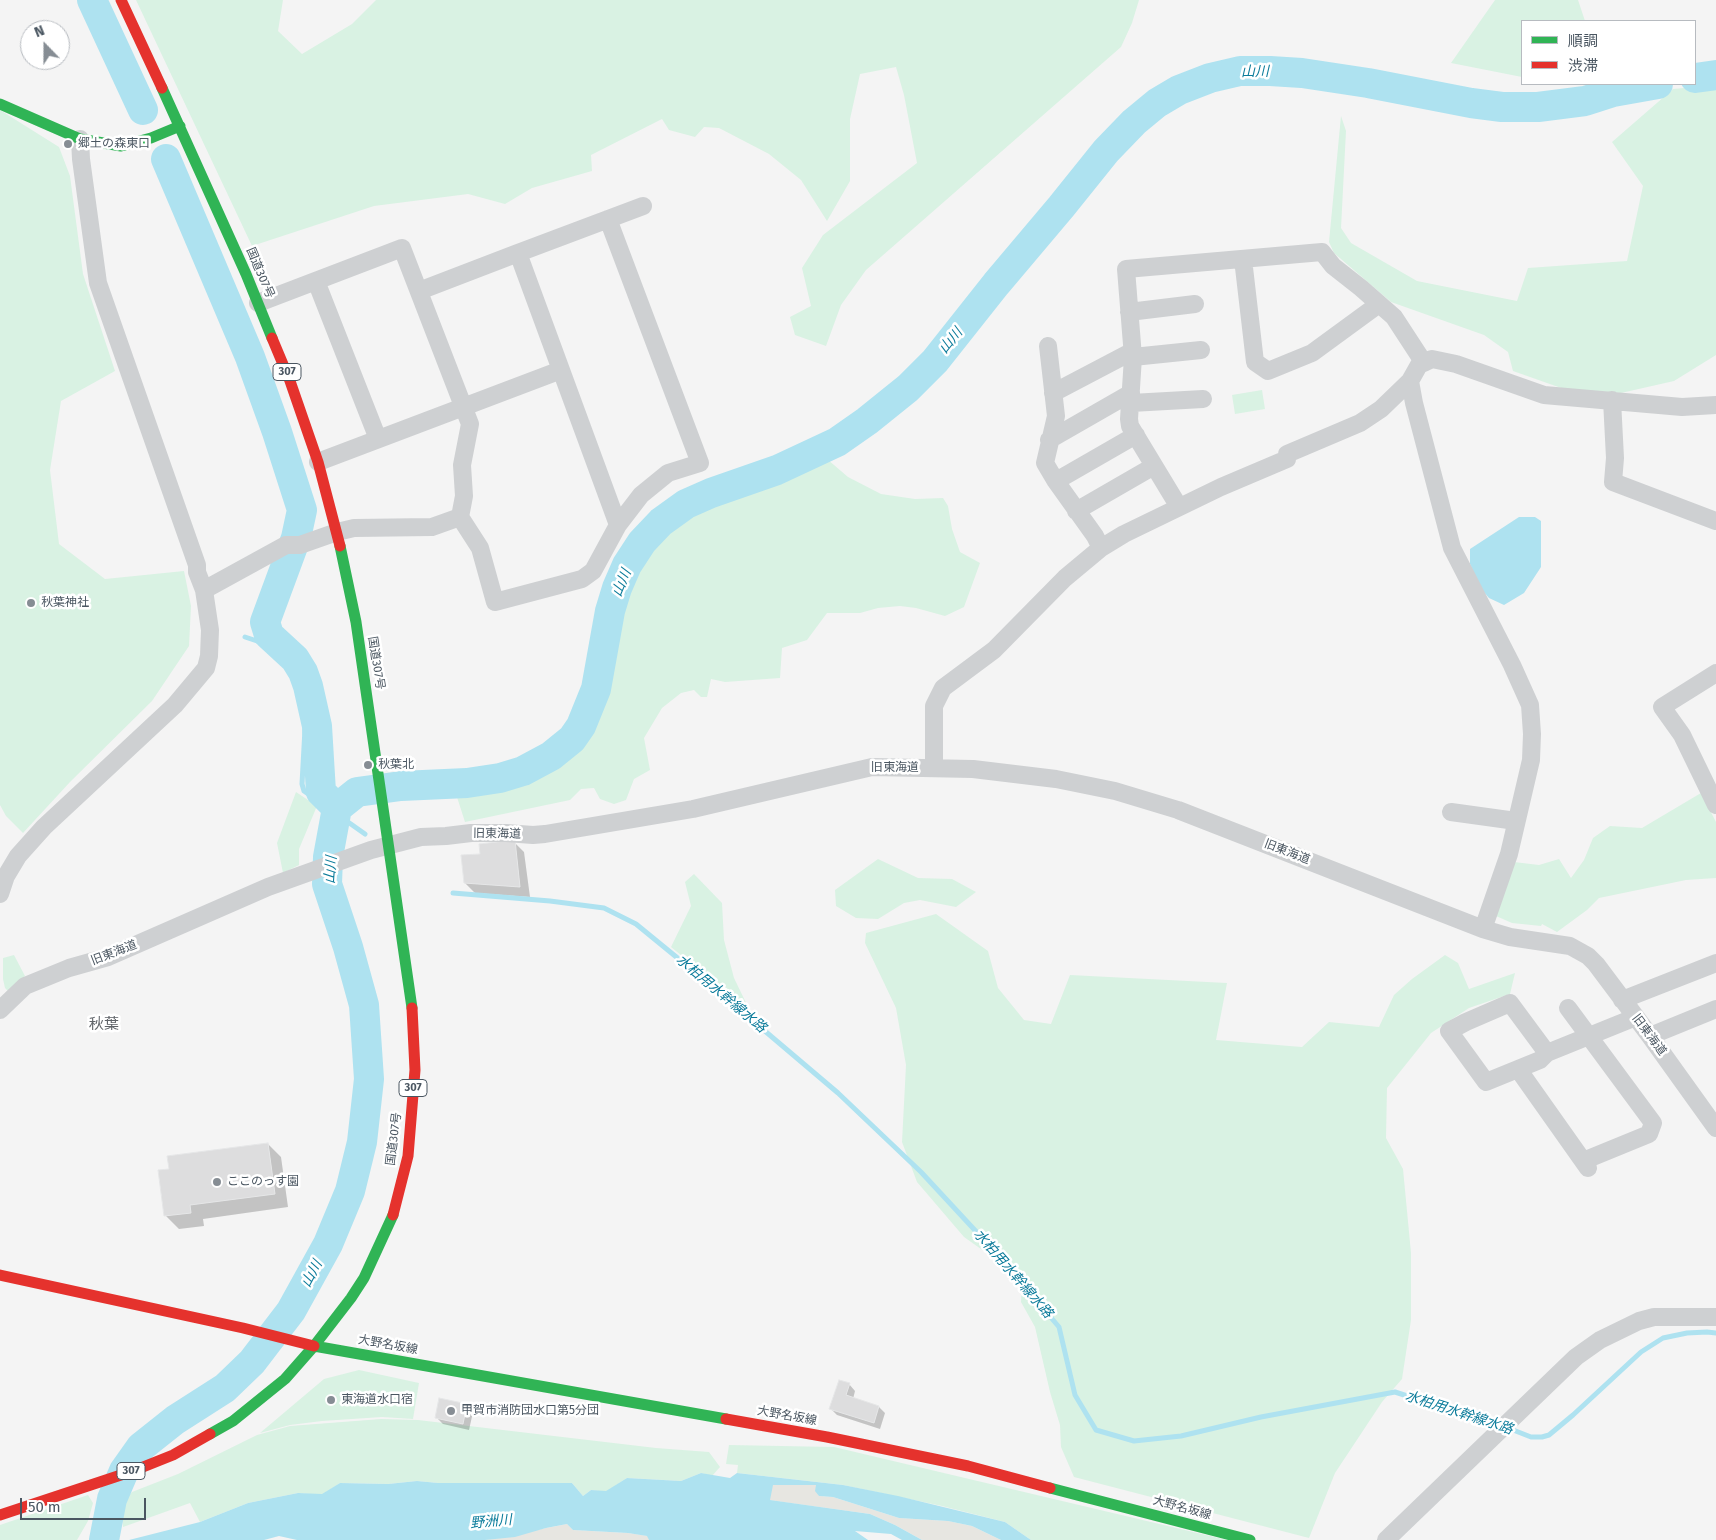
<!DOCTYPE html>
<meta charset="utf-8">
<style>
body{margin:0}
#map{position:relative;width:1716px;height:1540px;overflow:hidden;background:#f4f4f4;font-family:"Fira Sans","Noto Sans JP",sans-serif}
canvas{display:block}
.legend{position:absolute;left:1521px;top:20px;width:175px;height:65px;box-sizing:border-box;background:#fff;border:1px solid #b7bbc0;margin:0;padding:6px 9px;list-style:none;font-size:15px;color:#4a5661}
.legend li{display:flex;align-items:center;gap:10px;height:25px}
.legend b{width:25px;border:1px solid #b7bbc0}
.north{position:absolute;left:20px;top:20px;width:50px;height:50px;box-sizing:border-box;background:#fff;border:1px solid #b7bbc0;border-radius:50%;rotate:338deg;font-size:14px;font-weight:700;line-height:20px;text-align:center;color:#4a5661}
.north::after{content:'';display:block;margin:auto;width:18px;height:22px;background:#868d94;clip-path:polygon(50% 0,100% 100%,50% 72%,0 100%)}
.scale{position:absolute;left:20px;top:1498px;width:126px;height:22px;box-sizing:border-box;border:2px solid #4a5661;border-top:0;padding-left:6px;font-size:15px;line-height:18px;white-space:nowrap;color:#4a5661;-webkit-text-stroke:4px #fff;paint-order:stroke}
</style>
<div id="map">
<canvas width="1716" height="1540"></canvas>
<ul class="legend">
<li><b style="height:6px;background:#30b455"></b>順調</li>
<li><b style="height:6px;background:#e5322d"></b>渋滞</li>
</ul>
<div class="north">N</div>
<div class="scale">50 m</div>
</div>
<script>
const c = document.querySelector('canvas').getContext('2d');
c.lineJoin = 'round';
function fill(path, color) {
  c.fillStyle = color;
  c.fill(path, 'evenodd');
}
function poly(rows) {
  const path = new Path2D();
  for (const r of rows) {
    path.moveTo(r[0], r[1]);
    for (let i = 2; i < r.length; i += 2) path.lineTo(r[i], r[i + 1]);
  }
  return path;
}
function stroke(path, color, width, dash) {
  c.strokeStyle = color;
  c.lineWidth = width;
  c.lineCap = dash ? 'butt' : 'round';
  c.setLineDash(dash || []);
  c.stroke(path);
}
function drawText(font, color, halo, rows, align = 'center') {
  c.font = font + ' "Fira Sans","Noto Sans JP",sans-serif';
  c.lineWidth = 5;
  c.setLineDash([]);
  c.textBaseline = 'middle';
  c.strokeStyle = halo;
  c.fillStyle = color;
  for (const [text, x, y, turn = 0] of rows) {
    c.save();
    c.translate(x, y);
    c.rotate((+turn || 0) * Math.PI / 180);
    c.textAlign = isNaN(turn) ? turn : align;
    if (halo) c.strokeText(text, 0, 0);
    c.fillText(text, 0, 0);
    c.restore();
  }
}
const green = poly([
 [136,0,283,0,278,31,302,54,352,24,376,0,1139,0,1132,23,1121,47,866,270,841,305,826,346,795,335,790,317,811,306,802,268,823,235,917,163,904,95,896,67,860,74,850,119,850,181,827,221,801,180,769,154,719,128,704,127,695,137,669,130,662,119,591,155,592,171,532,188,505,204,468,194,374,206,252,246],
 [1495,0,1578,0,1585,21,1522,21,1522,77,1451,63],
 [1716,85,1716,355,1674,381,1621,393,1564,389,1513,371,1508,352,1484,335,1391,302,1334,253,1329,242,1341,116,1346,131,1341,228,1351,243,1417,281,1517,301,1528,268,1627,261,1643,186,1612,142,1673,89],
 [0,110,59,147,70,176,83,274,115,371,61,401,50,470,59,544,105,579,184,571,191,606,189,646,152,701,70,782,23,833,6,816,0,805],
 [1262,390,1265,409,1235,414,1232,395],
 [827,459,848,477,881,494,915,499,943,498,948,506,952,529,960,552,980,563,964,607,945,616,916,608,900,606,878,608,860,613,827,613,807,640,782,648,780,678,725,682,711,679,707,697,701,697,694,690,681,693,662,708,644,738,650,770,634,779,626,800,614,804,600,799,594,788,581,789,570,800,465,822,456,794,522,783,569,753,587,729,601,702,609,680,616,616,624,591,647,544,664,525,681,512,709,499,786,477],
 [296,792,317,806,299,849,299,865,283,873,277,843],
 [1701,793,1716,822,1716,878,1686,880,1599,898,1587,910,1557,932,1542,924,1541,926,1512,923,1496,916,1514,862,1539,865,1559,859,1571,878,1584,860,1593,838,1610,826,1642,828],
 [878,859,918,878,952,879,976,892,956,907,920,900,904,903,878,919,856,918,836,906,835,890],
 [694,874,722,903,724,940,734,978,750,1011,671,947,691,906,685,882],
 [936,914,988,951,998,988,1024,1020,1051,1024,1070,975,1227,983,1216,1040,1302,1047,1329,1022,1379,1027,1394,995,1412,979,1445,955,1458,963,1469,989,1515,973,1510,994,1469,1008,1431,1033,1387,1088,1386,1138,1403,1169,1411,1253,1411,1320,1402,1379,1382,1402,1335,1473,1309,1538,1074,1477,1061,1447,1060,1425,1050,1392,1035,1327,1021,1302,1022,1278,964,1237,917,1182,902,1142,906,1065,896,1008,865,943,866,933],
 [14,955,25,976,8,991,5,988,3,979,3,958],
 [359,1370,419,1383,413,1419,382,1417,322,1421,290,1425,260,1433,324,1379],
 [381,1419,418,1420,656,1448,709,1452,720,1467,712,1476,701,1473,681,1481,627,1478,606,1492,591,1490,583,1496,572,1483,438,1483,417,1481,388,1484,340,1483,322,1495,298,1493,248,1503,200,1522,190,1503,123,1527,121,1503,132,1492,178,1474,257,1435,290,1426],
 [729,1445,834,1447,1227,1540,1031,1540,1005,1522,942,1506,843,1485,737,1473,738,1465,726,1464],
 [88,1495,93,1503,88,1521,77,1540,0,1540,0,1525]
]);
const sand = poly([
 [772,1485,817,1485,819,1496,833,1497,899,1518,948,1521,972,1526,1001,1540,922,1540,895,1525,870,1514,769,1500],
 [567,1524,573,1530,628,1533,648,1536,649,1540,485,1540]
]);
const water = poly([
 [1519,517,1535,517,1541,521,1541,567,1524,593,1504,605,1489,598,1482,590,1470,564,1470,549],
 [701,1473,730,1478,737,1473,843,1485,898,1496,1005,1522,1031,1540,1001,1540,972,1526,948,1521,899,1518,833,1497,819,1496,815,1491,816,1485,773,1485,770,1500,870,1514,895,1525,922,1540,902,1540,891,1534,855,1531,868,1540,649,1540,647,1536,628,1533,573,1530,567,1524,546,1528,515,1537,485,1540,297,1540,279,1536,264,1540,129,1540,200,1522,248,1503,298,1493,322,1494,340,1483,388,1484,417,1481,438,1483,572,1483,583,1496,591,1490,606,1491,627,1478,681,1481]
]);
const shadow = poly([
 [514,842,524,852,530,897,475,893,465,883,482,855],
 [268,1144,281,1157,288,1207,203,1219,204,1226,179,1229,166,1216,170,1170],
 [849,1384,855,1391,853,1399,879,1407,885,1413,880,1429,837,1415,830,1408],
 [466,1405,473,1412,469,1430,443,1424,436,1417]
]);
const stream = poly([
 [245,637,257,641,275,653,291,671,297,687,303,711,305,729,302,784,304,791,365,834],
 [453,893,550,901,604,908,636,924,713,987,838,1093,921,1172,996,1253,1059,1327,1075,1395,1096,1430,1134,1441,1181,1436,1261,1417,1395,1392,1500,1426],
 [1508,1428,1531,1437,1542,1437,1549,1435,1573,1415,1641,1352,1663,1338,1687,1333,1707,1332,1716,1333]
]);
const river = poly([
 [92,0,143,110],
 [1695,78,1716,75],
 [166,159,250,357,277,432,302,510,296,538,265,622,269,635,295,659,303,672,308,686,317,726,321,792,337,808],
 [104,1540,112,1499,124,1471,141,1447,175,1420,225,1388,252,1362,291,1311,328,1244,350,1191,362,1142,369,1079,364,1005,348,947,327,884,328,857,337,808,357,792,401,786,467,783,500,778,523,771,551,756,572,739,581,726,596,689,610,611,617,588,627,565,642,542,661,522,686,504,711,493,777,470,837,442,867,421,908,388,935,361,996,284,1061,207,1106,151,1134,122,1157,103,1179,90,1210,78,1240,71,1270,71,1302,73,1368,83,1471,103,1502,107,1538,107,1585,101,1613,92,1658,84]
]);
const building = poly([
 [515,840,520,887,464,883,461,855,480,854,479,844,515,840],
 [268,1143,275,1194,190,1205,191,1213,164,1216,158,1170,169,1169,167,1156,268,1143],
 [839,1380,850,1383,846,1395,879,1406,874,1423,829,1409,839,1380],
 [439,1398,467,1404,463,1424,435,1418,439,1398]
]);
const street = poly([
 [518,253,643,206],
 [1243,259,1255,362,1268,371,1312,353,1379,304],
 [316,281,378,439],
 [419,291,518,253,618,525],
 [1129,312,1195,304],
 [1048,346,1056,416,1045,463,1055,480,1095,536,1101,548],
 [1133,357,1201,350],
 [1410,381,1414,403,1452,548,1512,665,1530,705,1532,734,1531,760,1509,854,1483,929],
 [1053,393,1133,351],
 [1612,400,1615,458,1613,482,1716,521],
 [1131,403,1203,399],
 [1049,440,1131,393],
 [318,462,561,370],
 [1055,480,1063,477,1136,435],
 [1179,507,1130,426,1129,419,1133,357,1126,269,1322,252,1333,266,1361,288,1394,317,1424,363],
 [1076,511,1154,466],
 [460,517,480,548,495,602,582,579,593,571,618,525,641,495,668,473,700,463,608,219],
 [204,590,286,545,300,545,337,532,354,528,432,527,460,517,464,496,462,465,470,424,402,248,258,303],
 [1716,673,1662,707,1682,735,1716,805],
 [934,768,934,706,943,688,994,650,1065,578,1101,548,1124,534,1221,487,1287,459,1287,454,1360,423,1381,409,1410,381,1419,365,1432,359,1456,364,1544,395,1682,407,1716,405],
 [1451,812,1516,821],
 [0,894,6,876,18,856,44,827,175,705,206,668,209,656,210,630,204,590,197,572,197,565,98,283,81,159,80,139],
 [1622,1000,1716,963],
 [1568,1008,1653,1123,1649,1134,1583,1161],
 [0,1010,25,986,69,968,108,957,268,887,371,850,421,837,446,836,471,833,506,833,533,835,545,834,693,809,872,767,973,769,1056,779,1115,791,1178,810,1483,929,1510,937,1570,946,1588,956,1596,964,1650,1036,1716,1128],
 [1650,1036,1716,1009],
 [1547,1053,1510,1003,1466,1022,1449,1031,1486,1082,1540,1060,1547,1053,1636,1017],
 [1518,1069,1588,1168],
 [1386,1540,1576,1357,1600,1340,1639,1321,1654,1317,1716,1317]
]);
const fast = poly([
 [162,88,246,274,272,338],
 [0,104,80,139,121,146,151,138,180,126],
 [340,546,356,622,412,1008],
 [314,1346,726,1419],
 [210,1434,233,1421,285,1379,314,1346,351,1298,364,1278,393,1215],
 [1050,1488,1250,1540]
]);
const jam = poly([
 [121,0,162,88],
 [272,338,290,381,318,462,340,546],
 [393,1215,408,1156,415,1070,412,1008],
 [0,1275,243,1328,314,1346],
 [726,1419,827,1437,968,1466,1050,1488],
 [0,1515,133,1471,173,1455,210,1434]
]);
const markers = [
 [68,144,5,"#868d94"],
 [31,603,5,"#868d94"],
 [368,765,5,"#868d94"],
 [217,1182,5,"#868d94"],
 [331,1400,5,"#868d94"],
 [451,1411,5,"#868d94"]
];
const shields = [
 [287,372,28],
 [413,1088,28],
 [131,1471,28]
];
const shieldNames = [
 ["307",287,372],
 ["307",413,1088],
 ["307",131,1471]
];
const poiNames = [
 ["郷土の森東口",78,144],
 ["秋葉神社",41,603],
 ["秋葉北",378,765],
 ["ここのっす園",227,1182],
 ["東海道水口宿",341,1400],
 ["甲賀市消防団水口第5分団",461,1411]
];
const streetNames = [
 ["国道307号",260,273,67],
 ["国道307号",376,663,81],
 ["旧東海道",895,768],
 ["旧東海道",497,834,1],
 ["旧東海道",1287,852,21],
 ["旧東海道",114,953,-21],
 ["旧東海道",1649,1035,53],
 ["国道307号",394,1139,-83],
 ["大野名坂線",388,1345,10],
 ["大野名坂線",787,1416,10],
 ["大野名坂線",1182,1508,15]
];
const waterNames = [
 ["山川",1255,72,-1],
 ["山川",951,341,-51],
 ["山川",622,583,-67],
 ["山川",331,870,-86],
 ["水柏用水幹線水路",721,994,40],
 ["山川",312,1274,-62],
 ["水柏用水幹線水路",1013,1274,49],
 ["水柏用水幹線水路",1459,1413,18],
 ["野洲川",491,1522,-5]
];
const quarterNames = [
 ["秋葉",104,1025]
];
fill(green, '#d9f2e3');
fill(sand, '#e7e6e1');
fill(water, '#aee2f0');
fill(shadow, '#0003');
stroke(stream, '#aee2f0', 5);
stroke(river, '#aee2f0', 30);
fill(building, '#ddddde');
stroke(building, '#e5e6e7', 1);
stroke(street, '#ced0d2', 18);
stroke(fast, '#30b455', 11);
stroke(jam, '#e5322d', 11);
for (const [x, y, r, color] of markers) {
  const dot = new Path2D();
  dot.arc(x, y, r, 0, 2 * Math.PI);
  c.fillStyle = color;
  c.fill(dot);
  stroke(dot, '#fff', 2);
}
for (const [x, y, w] of shields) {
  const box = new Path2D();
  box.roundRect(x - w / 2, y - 8.5, w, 17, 4);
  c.fillStyle = '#fff';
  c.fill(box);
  stroke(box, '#4a5661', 1);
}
drawText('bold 11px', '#4a5661', null, shieldNames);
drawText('12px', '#4a5661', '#fff', poiNames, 'left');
drawText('12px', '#4a5661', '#fff', streetNames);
drawText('italic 14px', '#0c7c9b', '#fff', waterNames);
drawText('15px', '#5f6368', '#fff', quarterNames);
</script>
